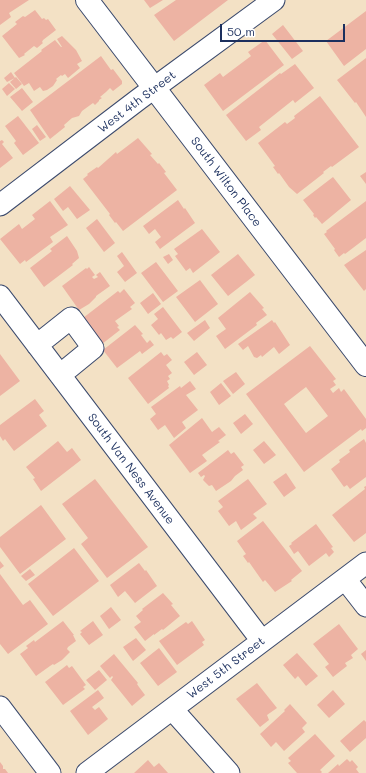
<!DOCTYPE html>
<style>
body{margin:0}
#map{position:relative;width:366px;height:773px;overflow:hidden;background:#f3e1c5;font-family:Mali,sans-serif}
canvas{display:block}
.scale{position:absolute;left:220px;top:24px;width:125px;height:18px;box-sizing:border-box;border:2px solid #1b2f5e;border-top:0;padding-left:5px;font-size:12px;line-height:14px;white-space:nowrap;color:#1b2f5e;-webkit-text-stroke:3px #fff;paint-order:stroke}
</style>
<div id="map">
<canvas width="366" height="773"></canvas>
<div class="scale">50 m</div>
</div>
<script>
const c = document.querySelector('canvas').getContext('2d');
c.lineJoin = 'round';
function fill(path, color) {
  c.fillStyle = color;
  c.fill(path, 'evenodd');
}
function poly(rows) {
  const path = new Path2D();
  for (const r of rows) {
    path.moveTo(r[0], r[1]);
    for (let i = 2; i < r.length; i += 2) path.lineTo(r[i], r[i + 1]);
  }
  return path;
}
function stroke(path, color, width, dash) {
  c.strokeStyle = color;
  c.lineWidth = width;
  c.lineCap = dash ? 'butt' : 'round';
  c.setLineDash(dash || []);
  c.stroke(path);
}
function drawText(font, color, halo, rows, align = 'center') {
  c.font = font + ' Mali,sans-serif';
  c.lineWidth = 4;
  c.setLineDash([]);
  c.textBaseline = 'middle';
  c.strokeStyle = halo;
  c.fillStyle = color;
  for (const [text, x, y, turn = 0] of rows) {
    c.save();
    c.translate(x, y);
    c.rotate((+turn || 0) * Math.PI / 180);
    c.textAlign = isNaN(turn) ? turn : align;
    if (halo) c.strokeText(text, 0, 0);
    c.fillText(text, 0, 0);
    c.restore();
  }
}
const building = poly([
 [0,0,29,0,9,13,11,17,0,25],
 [144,0,163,0,150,8],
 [176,0,228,0,174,41,154,15],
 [35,10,42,19,44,18,46,20,48,19,56,30,43,40,42,42,43,43,37,48,34,46,24,54,25,55,19,58,2,36,17,24,15,22,23,16,25,17],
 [366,11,366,49,344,66,326,41],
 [283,25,303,51,292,59,272,34],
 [62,36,76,50,82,61,77,64,80,68,68,78,65,74,62,76,61,75,56,79,57,80,53,86,47,90,43,91,40,87,34,91,29,83,24,86,14,73,42,51,41,50,55,40,61,47,62,47,57,39],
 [265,40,284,65,223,111,204,85,220,73,223,77,251,56,248,52],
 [101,56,111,70,113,69,122,81,122,84,113,91,110,88,106,92,100,97,102,98,99,100,99,101,95,105,93,103,82,111,79,116,72,118,64,125,65,127,50,139,30,110],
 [366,58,366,117,356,102,355,103,337,80],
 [295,64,314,88,295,103,293,100,259,127,261,130,246,141,226,115,280,73,281,74],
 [11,72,15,78,7,82,4,78],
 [16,77,22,84,16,89,10,82],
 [9,83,15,89,7,96,2,89],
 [22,88,33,102,22,111,10,97],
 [320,96,359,147,332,167,331,166,323,172,324,173,297,194,289,187,279,173,278,174,273,167,275,166,258,143,285,122,287,124,295,118,294,116],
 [18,116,39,143,23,155,14,143,16,141,5,126],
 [37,125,46,137,40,141,32,129],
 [138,138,152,154,150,155,158,164,159,163,166,172,164,173,177,190,123,231,116,222,115,223,109,215,110,214,83,179,88,175,87,174,97,167,98,168,116,152,117,154],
 [2,140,4,142,2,144,13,158,0,168,0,141],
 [366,172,366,184,360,176],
 [333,177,351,200,322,224,316,217,315,218,313,215,314,214,303,200],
 [70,186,90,210,77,219,68,207,63,211,54,199],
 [178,200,184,209,185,208,195,223,160,249,155,242,161,237,155,229,149,234,143,226],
 [50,201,68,225,50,237,53,242,26,262,25,260,20,264,0,239,19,224,22,229,35,219,32,215],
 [366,201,366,238,345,254,344,253,339,257,334,250,335,249,324,234,327,232,326,231],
 [97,219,115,243,104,252,86,228],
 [202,229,220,252,193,273,190,268,186,271,175,256,178,254,174,249],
 [67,236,77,251,79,258,72,264,73,265,44,287,30,268,52,251,50,249],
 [366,250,366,289,364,291,344,265],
 [122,252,137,273,125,282,117,272,124,266,117,256],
 [169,254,173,260,168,264,163,257],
 [238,254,255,275,228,296,211,275],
 [156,262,178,291,163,302,141,273],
 [89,267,95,275,92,277,94,279,98,277,96,275,100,272,110,286,96,296,96,297,89,304,79,310,62,286,86,268,87,269],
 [200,280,218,304,195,322,176,297],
 [124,289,135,303,130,307,132,309,115,321,119,326,117,327,120,330,102,344,83,318,118,291,120,293],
 [250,292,264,308,262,309,267,315,256,323,257,325,225,349,216,336,226,329,218,318],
 [153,293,161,304,148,314,140,303],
 [163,307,182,332,173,339,171,337,166,340,161,333,159,335,151,325,158,319,154,314],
 [205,320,210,328,194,341,187,333],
 [272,320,274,323,275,322,290,345,279,354,274,347,262,357,261,355,257,358,254,357,248,346,243,350,238,344],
 [135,325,143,334,141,335,147,343,150,340,154,345,142,354,140,351,117,368,103,350],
 [310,346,336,379,333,381,336,385,330,389,333,393,339,388,341,392,344,389,366,419,366,428,362,431,361,429,304,472,246,394],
 [306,387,328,416,306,433,284,404],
 [161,352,164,356,167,354,172,360,166,365,172,373,168,376,170,379,167,381,169,385,168,386,169,388,148,404,128,378],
 [197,352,207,365,194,375,184,362],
 [0,354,20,381,0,396],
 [236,372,245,384,233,394,223,381],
 [190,381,196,389,186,395,198,410,182,422,186,428,174,438,165,425,158,430,150,419,156,414,151,407,180,386,181,388],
 [221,383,231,396,219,405,210,392],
 [35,399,44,411,39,415,47,426,14,451,5,439,3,441,0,436,0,425],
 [245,414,253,424,241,434,233,423],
 [202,418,212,432,219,427,226,435,218,441,220,442,202,455,207,461,190,473,169,445],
 [364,439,366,443,366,477,350,489,347,485,344,487,331,469,340,462,339,460,350,452,349,450],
 [58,441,67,452,72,448,81,460,41,491,33,479,35,478,26,467],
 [264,441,276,455,264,464,253,450],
 [228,450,231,454,234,452,244,465,241,467,243,470,235,476,231,481,216,491,212,485,209,486,203,480,205,476,204,475,201,477,198,473],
 [286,473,296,488,284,497,273,482],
 [95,479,148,547,107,578,81,544,88,538,62,504],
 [248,479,267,504,253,514,257,518,241,530,236,521,229,526,218,511,223,507,218,501],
 [366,486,366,533,354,542,332,515,365,489,364,487],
 [41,505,66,539,20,574,0,547,0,537],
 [263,521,302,571,291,580,292,581,275,592,265,580,263,582,249,562,248,563,243,556,246,554,237,541],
 [316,524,333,547,331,548,334,552,329,557,326,553,309,566,298,551,294,554,289,546,292,544,291,543],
 [74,548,99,581,53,616,28,584],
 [0,561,4,566,0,569],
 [139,563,145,571,146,570,157,586,135,603,125,591,118,597,110,585],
 [30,569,35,575,26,581,21,576],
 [0,574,23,605,30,600,48,624,8,654,0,644],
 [163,593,173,604,171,605,180,616,163,630,162,629,154,635,154,634,145,641,134,627,141,622,136,616,143,610,142,609],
 [111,607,121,620,109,629,100,616],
 [63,621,74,635,73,635,76,641,68,647,67,649,70,652,62,660,54,665,53,664,50,666,36,676,20,654,28,648,26,646,34,640,35,642],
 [93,621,103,635,89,645,80,634,82,632,80,631],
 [192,621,205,640,202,642,204,645,177,665,159,641,186,622,188,624],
 [339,624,358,649,351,655,353,658,345,663,347,666,333,677,325,667,329,664,313,644],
 [136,638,146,650,133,661,123,647],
 [159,648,177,672,158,686,140,663],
 [366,650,366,661,361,654],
 [297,653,318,676,306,686,298,676,295,679,283,665],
 [114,654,138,683,137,684,139,687,145,695,132,706,111,680,113,677,112,676,110,678,100,666],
 [67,665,69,668,72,666,86,685,83,687,85,689,63,705,45,682],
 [99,670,107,680,95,690,86,680],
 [257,683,277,708,267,715,269,720,260,727,236,699],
 [98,690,104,698,92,707,95,710,99,707,108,719,88,735,70,711],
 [333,690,345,704,329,718,317,705],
 [290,704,307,723,302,728,305,732,284,751,276,742,271,747,260,734,285,711,284,710],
 [364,720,366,722,366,738,350,752,340,741],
 [315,734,335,756,320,770,322,772,321,773,297,773,288,763,291,761,288,758],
 [347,759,350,762,352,760,358,767,356,769,359,773,328,773,338,764,339,766],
 [148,760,154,767,159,763,168,773,134,773],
 [0,762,3,766,3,769,5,769,8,773,0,773]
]);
const minor = poly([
 [0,205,139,99,274,0],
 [0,296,262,641],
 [37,345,71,318,93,348,60,375],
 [345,579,366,606],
 [0,707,50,773],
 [172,709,229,773],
 [87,773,366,563]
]);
const major = poly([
 [87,0,366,365]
]);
const streetNames = [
 ["West 4th Street",137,102,-37],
 ["South Wilton Place",226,182,53],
 ["South Van Ness Avenue",131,469,53],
 ["West 5th Street",226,668,-37]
];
fill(building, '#edb3a3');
stroke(minor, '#3b4a6d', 23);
stroke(major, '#3b4a6d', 24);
stroke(minor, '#fff', 21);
stroke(major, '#fff', 22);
drawText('12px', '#1b2f5e', '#fff', streetNames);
</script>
